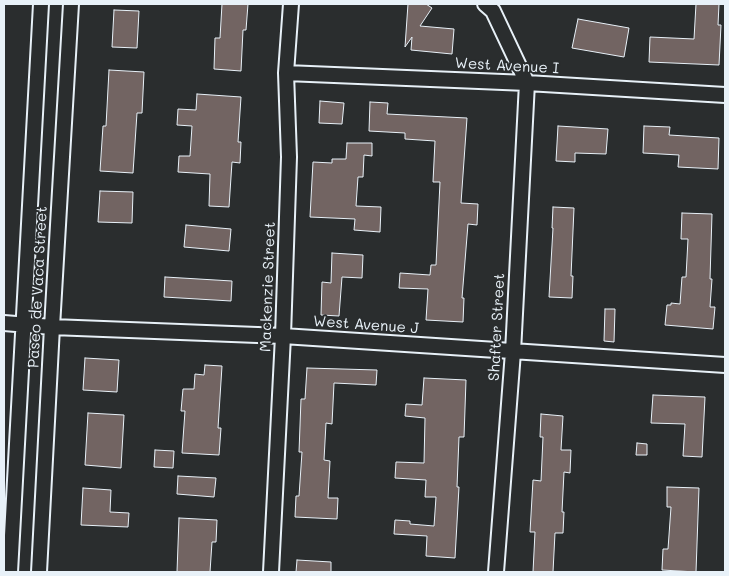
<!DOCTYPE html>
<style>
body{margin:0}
#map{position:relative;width:729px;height:576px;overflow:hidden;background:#2a2d2e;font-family:Mali,sans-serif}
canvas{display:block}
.frame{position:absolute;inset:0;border:5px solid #e8f1f8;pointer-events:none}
</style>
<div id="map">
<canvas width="729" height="576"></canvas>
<div class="frame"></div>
</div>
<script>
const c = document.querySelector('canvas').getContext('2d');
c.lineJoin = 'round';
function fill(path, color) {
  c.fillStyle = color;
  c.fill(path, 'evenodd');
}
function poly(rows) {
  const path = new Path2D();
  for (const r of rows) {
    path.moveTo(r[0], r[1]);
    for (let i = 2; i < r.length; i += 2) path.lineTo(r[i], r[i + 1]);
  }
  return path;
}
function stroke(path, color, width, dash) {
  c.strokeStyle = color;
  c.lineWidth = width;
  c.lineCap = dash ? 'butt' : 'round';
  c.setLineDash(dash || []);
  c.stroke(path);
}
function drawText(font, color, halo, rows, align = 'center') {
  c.font = font + ' Mali,sans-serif';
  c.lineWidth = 4;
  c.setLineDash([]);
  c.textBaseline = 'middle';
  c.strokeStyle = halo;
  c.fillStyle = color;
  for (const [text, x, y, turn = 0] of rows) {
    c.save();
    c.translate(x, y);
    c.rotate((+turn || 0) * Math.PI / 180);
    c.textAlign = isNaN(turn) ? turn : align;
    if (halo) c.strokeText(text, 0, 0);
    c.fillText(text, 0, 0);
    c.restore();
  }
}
const building = poly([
 [222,4,248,4,246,30,243,30,241,71,214,69,215,38,220,38,222,4],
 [408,4,426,4,432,8,420,26,454,29,452,54,411,50,412,37,405,47,408,4],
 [696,4,719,4,718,25,721,25,719,65,649,62,650,37,694,39,696,4],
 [114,10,139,11,137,48,112,47,114,10],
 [578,19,629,28,624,57,572,48,578,19],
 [109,70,144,72,142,113,137,113,133,173,100,171,103,126,106,126,109,70],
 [197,94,241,97,238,142,241,142,240,163,232,162,229,207,209,206,210,174,178,172,179,156,190,156,192,126,177,125,178,109,196,110,197,94],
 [320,101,344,103,342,124,319,123,320,101],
 [370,102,388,103,387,114,467,118,461,203,478,204,477,225,468,224,462,298,464,298,463,322,426,320,428,289,399,288,400,273,430,275,431,265,436,265,440,182,433,182,435,141,405,139,405,133,369,131,370,102],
 [558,126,608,129,606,154,575,153,575,162,556,161,558,126],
 [644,126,670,127,669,135,719,138,718,169,678,167,679,155,643,153,644,126],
 [347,143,372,143,372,156,364,155,363,177,358,177,356,206,381,207,380,232,354,230,355,219,310,217,313,162,332,163,332,159,346,159,347,143],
 [100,191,133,192,132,223,98,222,100,191],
 [553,207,574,208,571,276,573,276,572,298,549,297,553,228,552,228,553,207],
 [682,213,712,214,710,279,712,279,710,307,715,307,713,329,665,325,667,305,671,305,671,303,680,304,682,277,686,277,688,239,681,239,682,213],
 [186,225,231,229,229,251,184,247,186,225],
 [332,253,363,255,362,278,342,277,339,316,321,315,322,282,331,283,332,253],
 [165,277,232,281,231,301,164,297,165,277],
 [605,309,615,309,614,342,604,341,605,309],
 [85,358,119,360,117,392,83,390,85,358],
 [205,365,222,366,218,428,221,428,219,455,182,453,185,411,181,411,183,389,194,389,195,374,204,375,205,365],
 [307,368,377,370,376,385,334,383,332,424,326,423,324,460,330,461,328,498,338,498,337,519,295,517,296,496,299,496,302,452,299,452,301,399,305,399,307,368],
 [424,378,466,380,464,437,459,437,457,487,459,487,455,558,426,556,427,536,394,534,395,520,410,521,410,524,434,526,436,497,425,497,426,480,395,478,396,462,424,463,425,418,405,416,406,404,422,405,424,378],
 [653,395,705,397,702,457,683,456,685,424,651,423,653,395],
 [88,413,124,415,121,468,85,465,88,413],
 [541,414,563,416,561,450,571,450,570,473,564,472,562,512,564,512,563,533,555,533,553,572,533,572,535,532,530,532,533,480,541,481,543,437,540,437,541,414],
 [637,443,647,444,647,455,636,455,637,443],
 [155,450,174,451,173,468,154,467,155,450],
 [178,476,216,478,214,497,177,494,178,476],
 [667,487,699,488,696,572,662,570,663,549,668,549,671,507,667,507,667,487],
 [83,488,111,490,110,512,129,513,128,527,81,525,83,488],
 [179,518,217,520,216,542,212,542,210,572,177,572,179,518],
 [297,560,331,562,331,572,296,572,297,560]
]);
const minor = poly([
 [485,4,493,11,527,83,513,352,496,572],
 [286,73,527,83,725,95],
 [4,323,52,327,283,336,725,365],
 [10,572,41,4],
 [39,572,52,327,71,4],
 [271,572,283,336,289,157,286,73,291,4]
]);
const streetNames = [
 ["West Avenue I",507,66,3],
 ["Paseo de Vaca Street",38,287,-87],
 ["Mackenzie Street",268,287,-88],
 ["West Avenue J",366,325,4],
 ["Shafter Street",497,327,-87]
];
fill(building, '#726462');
stroke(building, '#e8f1f8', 1);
stroke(minor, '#e8f1f8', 18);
stroke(minor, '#2a2d2e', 14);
drawText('15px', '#e8f1f8', '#2a2d2e', streetNames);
</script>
